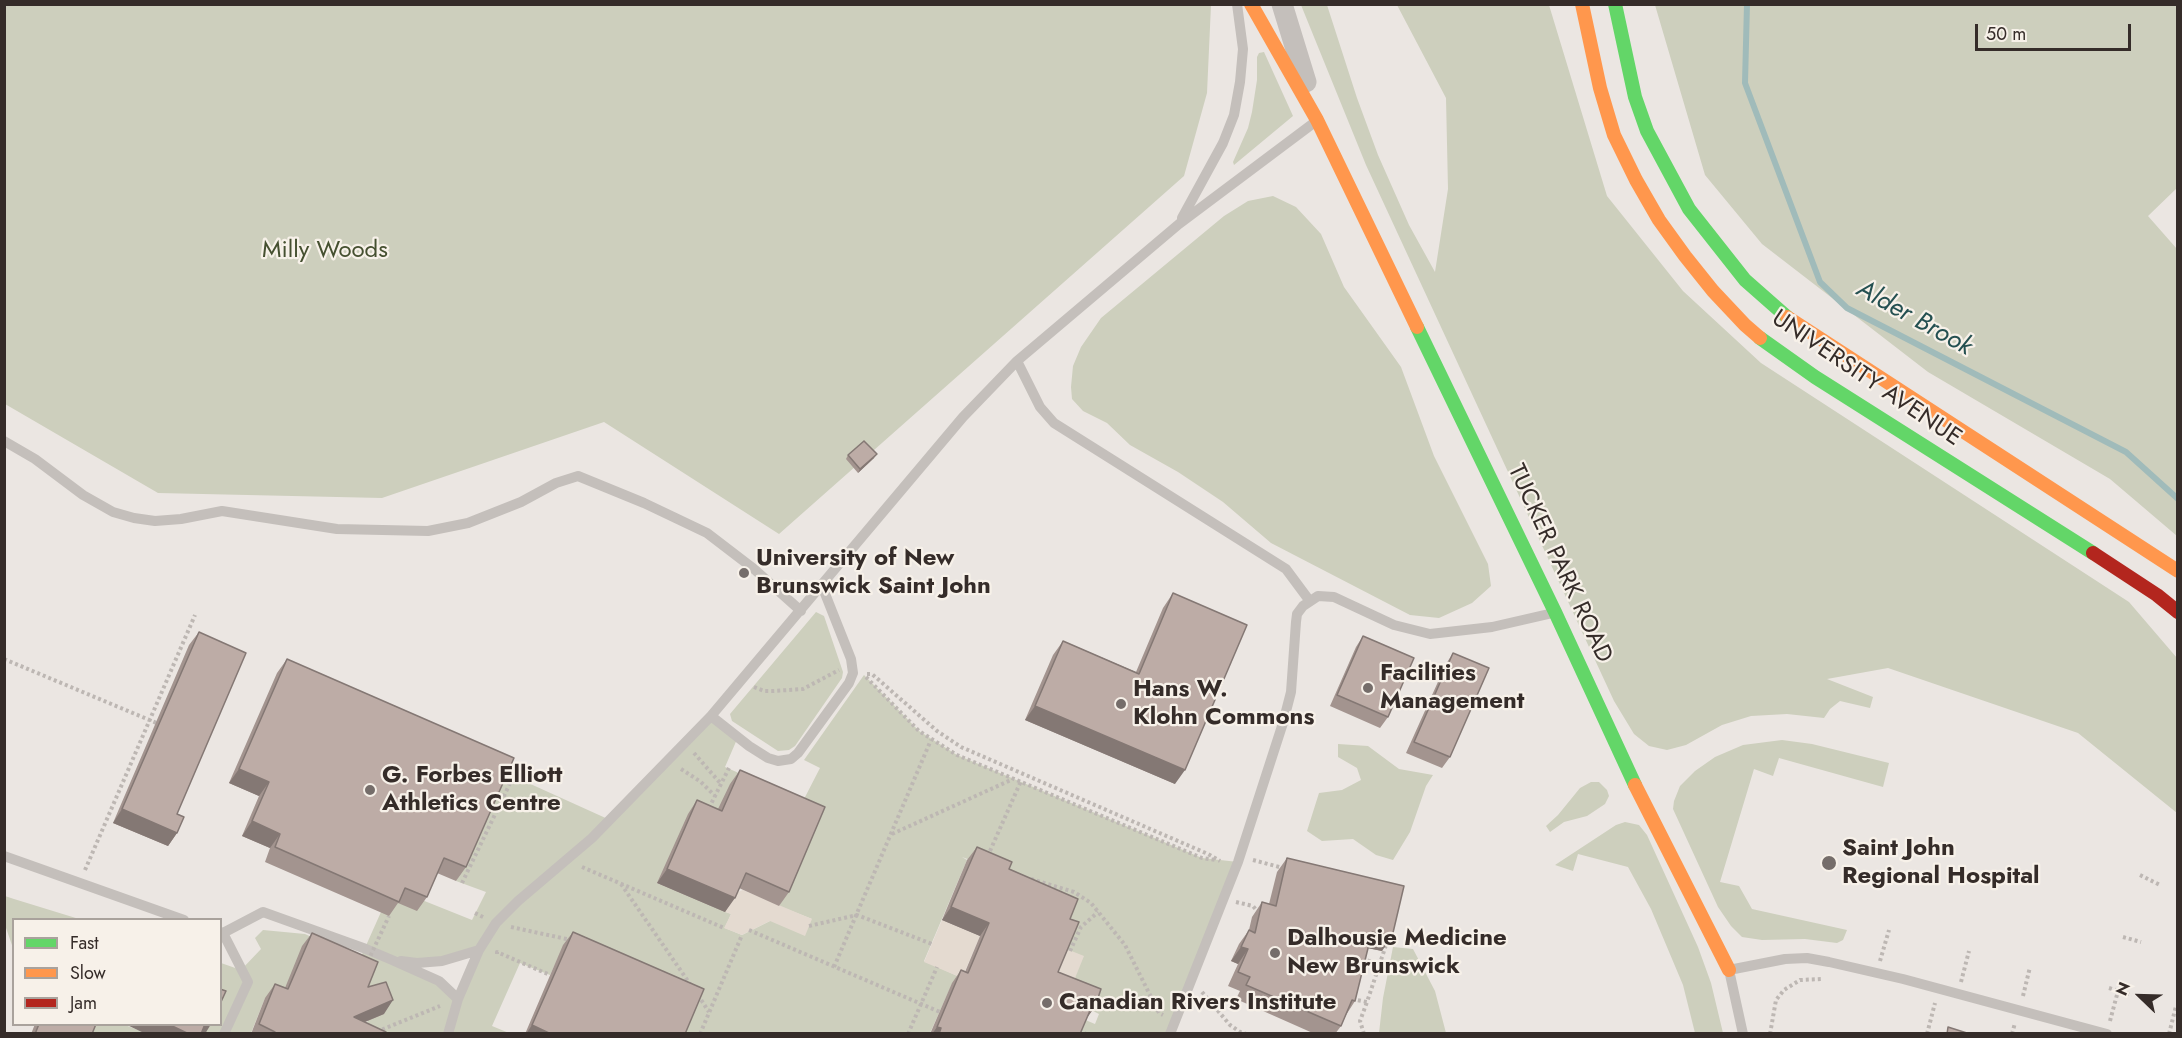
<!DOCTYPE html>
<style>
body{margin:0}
#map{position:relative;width:2182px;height:1038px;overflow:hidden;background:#ebe6e2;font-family:Jost,sans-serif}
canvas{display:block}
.frame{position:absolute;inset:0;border:6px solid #352c29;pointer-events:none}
.legend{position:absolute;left:12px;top:918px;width:210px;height:108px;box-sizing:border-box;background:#f7f1e9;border:2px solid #a9a29c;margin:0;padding:8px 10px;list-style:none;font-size:18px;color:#352c29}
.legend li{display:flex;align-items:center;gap:12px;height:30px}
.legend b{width:30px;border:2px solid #a9a29c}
.north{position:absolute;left:2110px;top:966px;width:60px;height:60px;-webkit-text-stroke:4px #f7f1e9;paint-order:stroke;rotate:293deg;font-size:16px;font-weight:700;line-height:24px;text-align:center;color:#352c29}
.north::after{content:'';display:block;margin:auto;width:21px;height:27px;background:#352c29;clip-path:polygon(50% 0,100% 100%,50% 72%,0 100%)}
.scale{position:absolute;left:1975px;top:24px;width:156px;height:27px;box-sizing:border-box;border:3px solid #352c29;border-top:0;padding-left:8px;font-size:18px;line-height:21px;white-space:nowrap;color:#352c29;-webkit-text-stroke:4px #f7f1e9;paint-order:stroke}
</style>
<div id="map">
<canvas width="2182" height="1038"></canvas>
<div class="frame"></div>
<ul class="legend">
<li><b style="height:8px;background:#63d668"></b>Fast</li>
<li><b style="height:8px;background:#ff974d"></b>Slow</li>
<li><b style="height:8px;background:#b3261e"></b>Jam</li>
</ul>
<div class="north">N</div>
<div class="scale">50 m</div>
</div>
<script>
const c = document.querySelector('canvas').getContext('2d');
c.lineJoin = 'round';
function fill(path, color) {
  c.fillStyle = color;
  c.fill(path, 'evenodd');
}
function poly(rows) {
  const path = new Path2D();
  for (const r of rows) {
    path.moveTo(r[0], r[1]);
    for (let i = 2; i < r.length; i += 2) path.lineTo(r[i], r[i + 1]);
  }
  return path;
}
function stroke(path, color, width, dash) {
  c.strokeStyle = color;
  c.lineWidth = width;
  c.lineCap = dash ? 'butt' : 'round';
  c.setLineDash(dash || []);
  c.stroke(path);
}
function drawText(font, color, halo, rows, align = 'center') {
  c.font = font + ' Jost,sans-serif';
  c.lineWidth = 4.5;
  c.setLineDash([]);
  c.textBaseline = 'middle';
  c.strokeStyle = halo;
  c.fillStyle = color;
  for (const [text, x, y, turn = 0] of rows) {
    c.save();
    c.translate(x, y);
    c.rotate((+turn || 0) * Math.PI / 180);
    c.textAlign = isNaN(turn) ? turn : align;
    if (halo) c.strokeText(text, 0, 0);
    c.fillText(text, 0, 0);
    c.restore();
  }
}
const green = poly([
 [5,5,1211,5,1207,93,1184,176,779,534,604,422,382,498,158,493,5,404],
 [1301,5,1327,5,1357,98,1378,155,1409,225,1435,272,1448,189,1446,98,1397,5,1549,5,1607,196,1683,291,1761,363,2129,602,2177,658,2177,813,2078,733,1888,668,1827,679,1873,697,1870,708,1840,701,1830,709,1824,718,1787,714,1751,716,1722,725,1686,745,1667,750,1649,746,1634,734,1614,701,1366,165],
 [1655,5,2177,5,2177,188,2148,216,2177,249,2177,536,2110,479,1928,372,1762,244,1705,175],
 [1264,52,1293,116,1234,165,1233,162,1248,128,1252,112,1257,80,1257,57,1259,53],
 [1273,196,1296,207,1321,234,1344,287,1401,367,1434,456,1488,564,1491,586,1472,603,1439,618,1410,615,1271,543,1223,502,1178,472,1130,445,1107,423,1083,411,1072,399,1071,387,1073,366,1081,347,1101,318,1224,216,1248,201],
 [816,612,824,616,843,672,842,678,795,746,789,750,778,751,732,721,730,714],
 [864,675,919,731,957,755,1202,858,1238,862,1170,1033,1076,1033,1083,1019,1095,1024,1099,1014,1089,1009,1069,993,1064,948,1012,875,962,857,967,860,924,961,962,978,952,984,930,1033,681,1033,564,945,550,975,520,963,492,1026,509,1033,363,1033,368,1020,384,1014,279,1002,265,998,251,1033,204,1034,208,1025,220,1024,221,963,241,970,261,949,255,938,263,930,305,934,360,959,381,912,395,902,422,900,472,920,486,892,456,881,504,772,610,820,711,716,738,737,725,767,803,801,820,768,804,760],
 [714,819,815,821,779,906,812,919,770,921,742,935,725,928,731,914,657,883],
 [478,950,458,998,442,985,395,961,417,963],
 [1782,740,1812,744,1889,763,1883,787,1779,758,1773,776,1754,769,1720,882,1739,886,1752,909,1847,930,1843,940,1837,943,1805,939,1762,940,1742,937,1731,926,1718,907,1673,809,1674,801,1680,786,1695,771,1715,757,1743,745],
 [1338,744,1368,746,1399,769,1433,775,1426,786,1410,832,1393,860,1376,855,1353,839,1322,841,1307,831,1319,793,1342,790,1361,780,1357,768,1338,757],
 [1591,782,1599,782,1607,790,1609,796,1605,804,1587,816,1564,822,1550,832,1546,826,1558,815,1580,788],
 [1625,822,1639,825,1647,835,1698,947,1711,983,1723,1033,1695,1033,1683,985,1651,909,1628,867,1578,854,1573,871,1555,865,1616,825],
 [5,896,14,899,79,919,14,920,13,948,5,925],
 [1393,947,1413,949,1435,991,1446,1033,1379,1033,1383,998],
 [92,1024,125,1025,146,1033,88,1034]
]);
const plaza = poly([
 [743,890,812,919,805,936,770,921,742,935,724,928,731,914,725,912,733,894],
 [942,920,980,936,962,978,924,962],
 [1064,948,1084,956,1069,993,1049,985]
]);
const stream = poly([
 [1747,4,1745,83,1820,282,1847,308,2126,452,2178,499]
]);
const path = poly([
 [4,659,159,724],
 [867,674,872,674,937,731,961,747,1208,854,1220,861],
 [866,677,919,731,957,755,1202,858,1216,860],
 [754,687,764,691,774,691,803,689,839,670],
 [694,753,721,784],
 [681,769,701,782,715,796],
 [709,808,729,768],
 [892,834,1013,779],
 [990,851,1021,781],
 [1253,860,1283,868],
 [582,867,724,928],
 [85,870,195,615],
 [2140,875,2160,885],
 [1031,879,1074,892,1091,903,1125,945,1159,1013,1163,1015],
 [462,883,514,775],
 [621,884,690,984],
 [1236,902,1253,906,1258,912],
 [475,913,485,918],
 [809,926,857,915,932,944],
 [511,927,571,940],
 [749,930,940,1012],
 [2123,937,2141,942],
 [1070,951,1081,927,1098,912],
 [497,954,497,952,550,975],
 [1362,958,1380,966],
 [1880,961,1889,930],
 [834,967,931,740],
 [1961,982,1969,951],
 [2109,988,2132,995],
 [1202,992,1230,1025,1240,1032,1246,1034],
 [698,995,709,1012],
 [2023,996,2030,967],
 [1352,999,1367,1002,1387,942],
 [2110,1021,2118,991],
 [1079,1030,1086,1034],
 [371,1034,440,1006],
 [700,1034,742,935],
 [908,1034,937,967],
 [1364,1034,1360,1021,1367,1002],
 [1770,1034,1776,1000,1784,990,1800,980,1823,979],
 [1927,1034,1935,1003],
 [2012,1034,2015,1023],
 [2169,1034,2176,1006]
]);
const lane = poly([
 [1182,218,1223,143,1234,115,1240,82,1243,49,1237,4],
 [1017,361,1040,407,1054,423,1286,569,1309,600],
 [4,441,35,459,83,495,113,512,134,518,155,521,181,519,222,511,337,529,428,531,468,523,521,502,556,483,578,476,644,503,707,533,754,569,801,611],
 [711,716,749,746,768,758,778,761,791,759,798,753,849,683,853,673,851,659,822,586],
 [4,856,184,920],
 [220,932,223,933,248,982,224,1034],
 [223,933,263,912,366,949,392,960,439,981,458,999],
 [401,961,417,963,442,961,479,950],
 [448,1034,458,999,479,950,496,923,518,901,592,838,711,716,963,417,1017,361,1179,224,1315,122],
 [1170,1034,1238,862,1283,723,1291,692,1296,622,1297,614,1303,606,1318,596,1334,597,1394,625,1430,634,1492,627,1553,613],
 [1743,1034,1729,970,1785,959,1807,958,1829,962,1903,979,2107,1034]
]);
const street = poly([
 [1282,4,1306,82]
]);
const fast = poly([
 [1615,4,1635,97,1647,131,1689,209,1745,280,1787,317],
 [1417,327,1555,612,1635,785],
 [1760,338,1815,377,2093,553]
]);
const slow = poly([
 [1251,4,1317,120,1417,327],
 [1582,4,1600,88,1614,135,1636,180,1659,220,1685,256,1713,291,1745,325,1760,338],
 [1787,317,2178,571],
 [1635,785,1729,970]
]);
const jam = poly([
 [2093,553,2157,595,2178,612]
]);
const pathBridge = poly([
 [368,961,389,916]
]);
const wall = poly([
 [848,455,874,458,858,473,846,459],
 [1173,593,1175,784,1025,720,1053,655,1063,641,1136,672,1163,608],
 [199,632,177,814,177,833,168,846,113,823,189,645],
 [1363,636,1388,717,1380,728,1330,706,1356,647],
 [1453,653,1450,757,1442,768,1406,753,1446,664],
 [287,659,466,867,456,881,437,873,427,897,417,911,398,903,389,916,265,862,270,848,242,836,259,796,229,783,277,673],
 [740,770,789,892,779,906,739,888,725,912,657,883,688,814,697,800,718,809,730,784],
 [977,847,1009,869,1070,919,1058,972,1095,1007,1086,1019,1080,1034,930,1034,952,983,961,970,965,972,980,936,942,920,967,860],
 [1287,858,1382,951,1368,948,1355,1001,1346,1015,1341,1026,1335,1034,1315,1034,1236,999,1240,991,1228,986,1238,964,1231,961,1239,944,1249,930,1252,917,1262,902,1269,904,1277,872],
 [573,932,685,1034,525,1034,563,945],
 [312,933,368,987,384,1014,365,1022,386,1034,251,1034,265,998,275,984,285,988,302,946],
 [35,1024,96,1024,92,1034,31,1034]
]);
const shadedWall = poly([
 [877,454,874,458,858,473,860,469],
 [1035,706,1185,770,1175,784,1025,720],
 [239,769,269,782,259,796,229,783],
 [122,809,177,833,168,846,113,823],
 [252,821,280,834,270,848,242,836],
 [667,869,735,898,725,912,657,883],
 [951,907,989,923,980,936,942,920],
 [1372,932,1392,937,1382,951,1362,947],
 [1241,947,1248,949,1238,964,1231,961],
 [393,1000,384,1014,345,1030,354,1017],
 [1092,1006,1095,1007,1085,1020],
 [125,1024,168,1024,189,1034,146,1034],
 [203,1024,211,1024,205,1034,197,1033],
 [532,1025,551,1034,526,1034],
 [937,1027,941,1028,938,1034,932,1034]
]);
const building = poly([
 [864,441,877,454,860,469,848,455,864,441],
 [1173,593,1247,625,1185,770,1035,706,1063,641,1139,674,1173,593],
 [199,632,246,653,177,814,184,817,177,833,122,809,199,632],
 [1363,636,1414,658,1388,717,1337,695,1363,636],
 [1453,653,1489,668,1450,757,1414,742,1453,653],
 [287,659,514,758,466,867,444,858,427,897,405,888,399,902,275,847,280,834,252,821,269,782,239,769,287,659],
 [740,770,825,807,789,892,746,873,735,898,667,869,697,800,722,811,740,770],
 [977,847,1012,862,1009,869,1078,899,1070,919,1079,922,1058,972,1101,989,1095,1007,1092,1006,1080,1034,939,1034,941,1028,937,1027,961,970,968,973,989,923,951,907,977,847],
 [1287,858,1404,886,1392,937,1372,932,1355,1001,1352,1000,1341,1026,1246,985,1250,977,1238,972,1248,949,1241,947,1249,930,1255,933,1262,902,1276,906,1287,858],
 [573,932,704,989,685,1034,551,1034,532,1025,573,932],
 [312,933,378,962,368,987,386,982,393,1000,354,1017,386,1032,386,1034,274,1034,275,1032,259,1024,275,984,288,989,312,933],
 [220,989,226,991,220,1004,220,989],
 [39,1024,96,1024,92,1034,35,1034,39,1024],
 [168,1024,205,1024,201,1034,189,1034,168,1024],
 [1948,1027,1970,1034,1947,1034,1948,1027]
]);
const markers = [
 [744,573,6,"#756d6a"],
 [1368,688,6,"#756d6a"],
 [1121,704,6,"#756d6a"],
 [370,790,6,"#756d6a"],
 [1829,863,8,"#756d6a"],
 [1275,953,6,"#756d6a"],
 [1047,1003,6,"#756d6a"]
];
const parkNames = [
 ["Milly Woods",325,251]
];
const streetNames = [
 ["UNIVERSITY AVENUE",1866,379,34],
 ["TUCKER PARK ROAD",1559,564,65]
];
const poiNames = [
 ["University of New",756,559],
 ["Brunswick Saint John",756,587],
 ["Facilities",1380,674],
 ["Management",1380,702],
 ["Hans W.",1133,690],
 ["Klohn Commons",1133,718],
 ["G. Forbes Elliott",382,776],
 ["Athletics Centre",382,804],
 ["Saint John",1842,849],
 ["Regional Hospital",1842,877],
 ["Dalhousie Medicine",1287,939],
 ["New Brunswick",1287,967],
 ["Canadian Rivers Institute",1059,1003]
];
const waterNames = [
 ["Alder Brook",1914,319,29]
];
fill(green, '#cdcfbd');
fill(plaza, '#e4dad0');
stroke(stream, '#a0bbba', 6);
stroke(path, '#bdb7b3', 4, [3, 3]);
stroke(lane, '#c4bfbb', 10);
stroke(street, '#c4bfbb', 21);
stroke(fast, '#63d668', 14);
stroke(slow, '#ff974d', 14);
stroke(jam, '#b3261e', 14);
stroke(pathBridge, '#bdb7b3', 4, [3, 3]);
fill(wall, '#a3948f');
fill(shadedWall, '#847874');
fill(building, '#bdaca6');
stroke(building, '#847874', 1.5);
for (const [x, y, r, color] of markers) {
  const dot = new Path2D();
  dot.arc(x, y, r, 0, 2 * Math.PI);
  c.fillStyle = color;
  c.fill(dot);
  stroke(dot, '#f7f1e9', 2);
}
drawText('24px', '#455030', '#f7f1e9', parkNames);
drawText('24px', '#352c29', '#f7f1e9', streetNames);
drawText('bold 24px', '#352c29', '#f7f1e9', poiNames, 'left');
drawText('italic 26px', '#245051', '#f7f1e9', waterNames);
</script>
